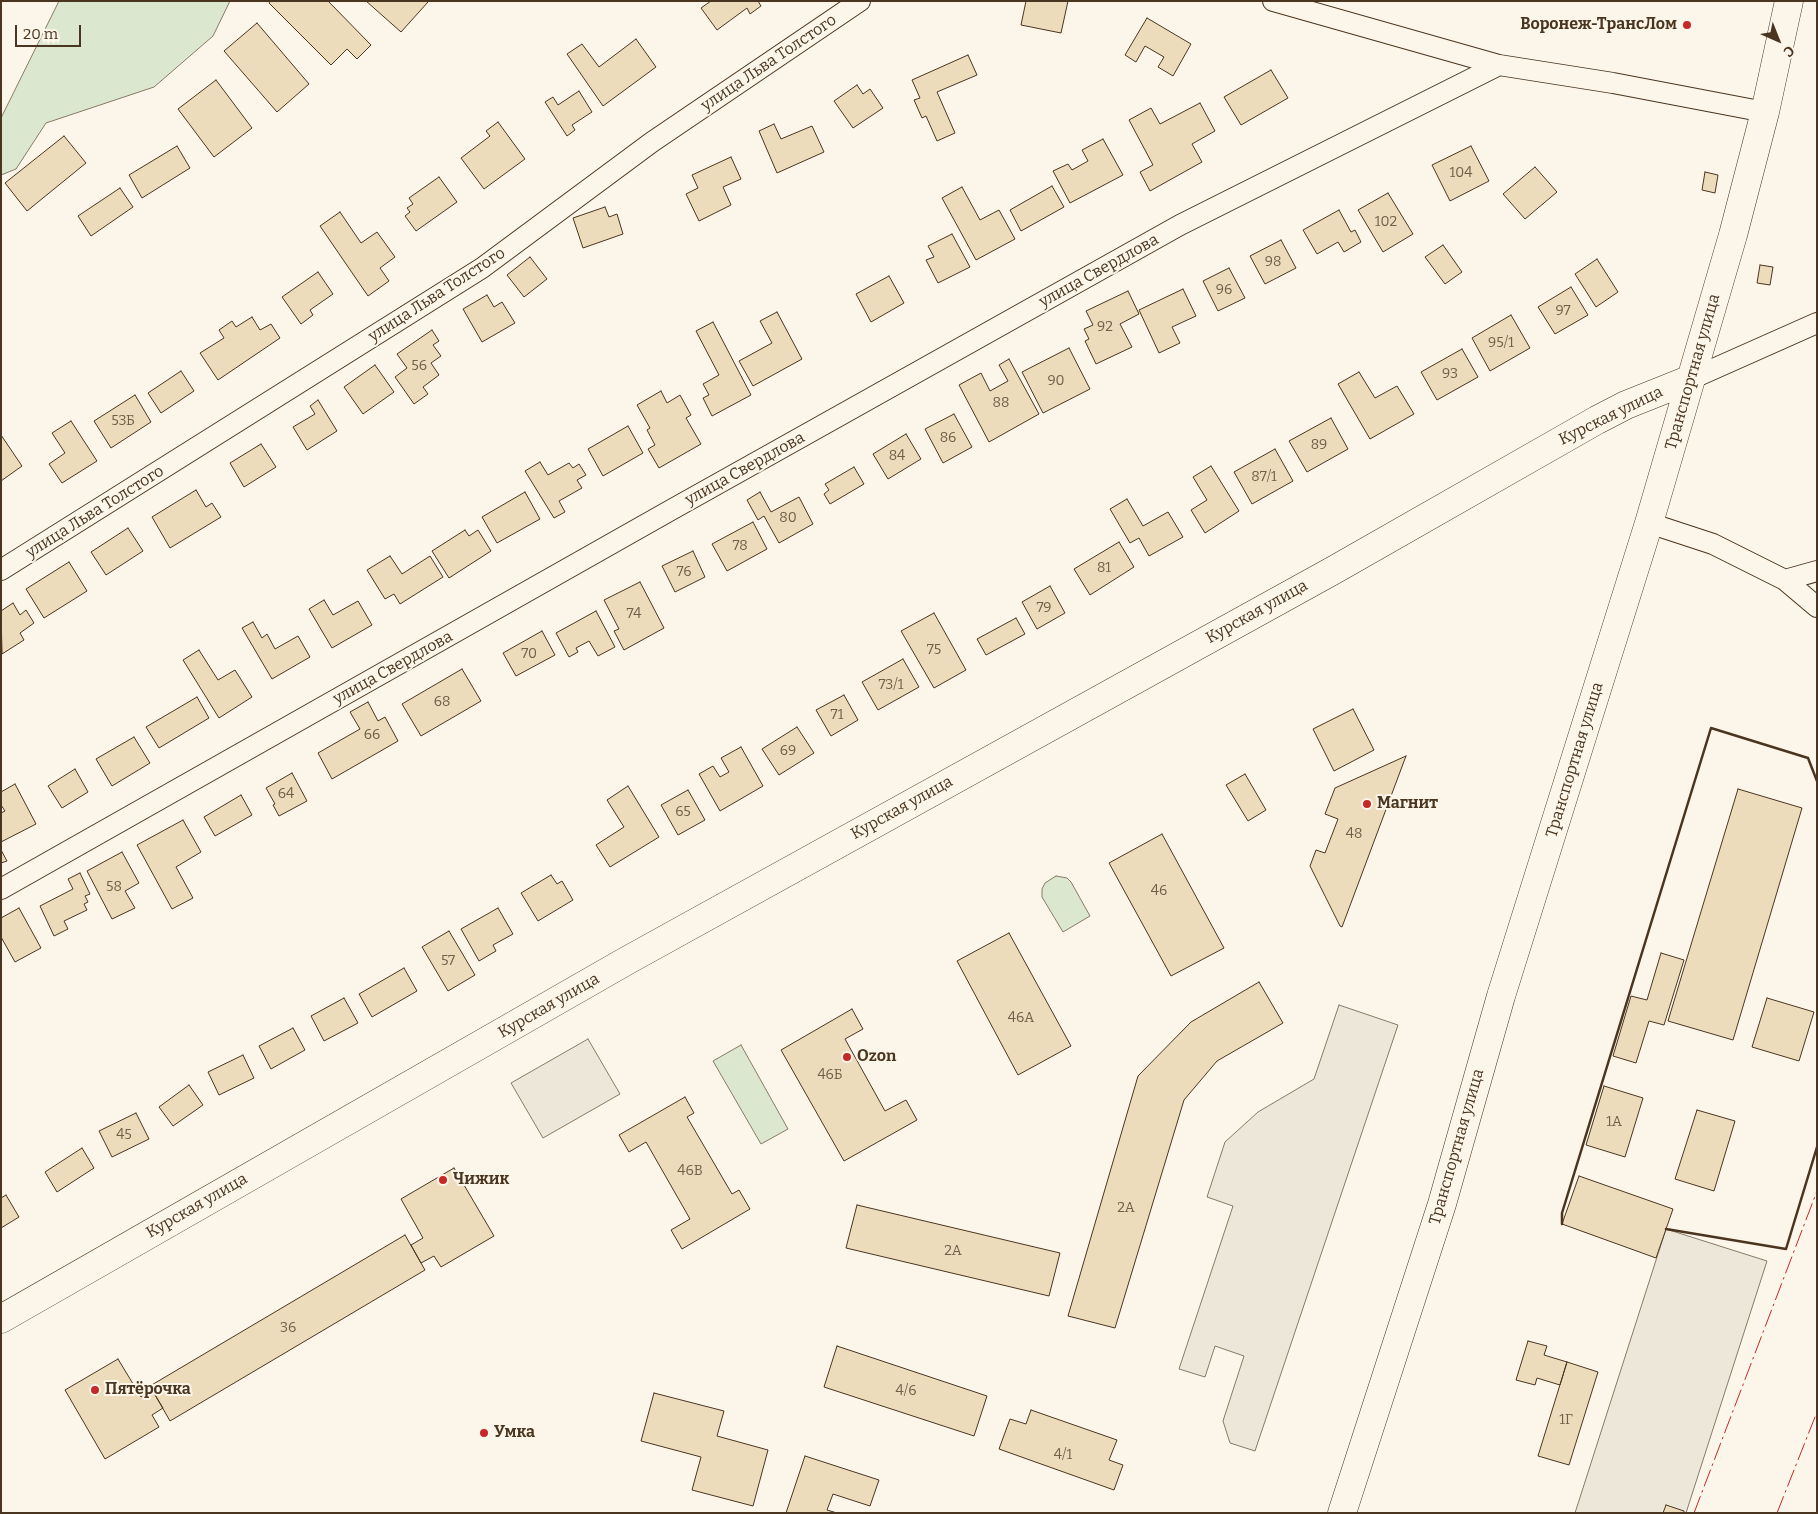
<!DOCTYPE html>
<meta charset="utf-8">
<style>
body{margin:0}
#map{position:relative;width:1818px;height:1514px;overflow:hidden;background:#fbf6e9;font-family:Bitter,serif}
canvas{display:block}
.frame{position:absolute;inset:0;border:2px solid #4a3520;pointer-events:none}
.north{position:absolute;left:1753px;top:15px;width:50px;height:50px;-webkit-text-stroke:4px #fbf6e9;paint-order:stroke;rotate:136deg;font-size:14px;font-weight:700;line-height:20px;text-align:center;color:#4a3520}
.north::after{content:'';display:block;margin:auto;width:18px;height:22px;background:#4a3520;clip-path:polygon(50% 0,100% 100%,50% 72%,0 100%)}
.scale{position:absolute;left:15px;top:25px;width:66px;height:22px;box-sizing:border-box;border:2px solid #4a3520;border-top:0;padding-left:6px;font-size:15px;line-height:18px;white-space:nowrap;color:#4a3520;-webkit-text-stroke:4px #fbf6e9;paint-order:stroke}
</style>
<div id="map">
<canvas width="1818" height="1514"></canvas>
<div class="frame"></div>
<div class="north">С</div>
<div class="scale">20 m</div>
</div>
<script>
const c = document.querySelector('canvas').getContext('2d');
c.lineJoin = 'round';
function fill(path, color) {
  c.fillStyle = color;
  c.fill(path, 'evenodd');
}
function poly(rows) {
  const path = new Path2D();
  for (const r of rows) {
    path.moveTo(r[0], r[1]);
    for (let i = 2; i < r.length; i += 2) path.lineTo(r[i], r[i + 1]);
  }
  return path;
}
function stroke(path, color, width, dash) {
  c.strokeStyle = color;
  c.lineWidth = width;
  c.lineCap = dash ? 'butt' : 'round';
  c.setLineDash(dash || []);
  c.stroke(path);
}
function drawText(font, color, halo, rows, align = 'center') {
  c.font = font + ' Bitter,serif';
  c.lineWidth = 4;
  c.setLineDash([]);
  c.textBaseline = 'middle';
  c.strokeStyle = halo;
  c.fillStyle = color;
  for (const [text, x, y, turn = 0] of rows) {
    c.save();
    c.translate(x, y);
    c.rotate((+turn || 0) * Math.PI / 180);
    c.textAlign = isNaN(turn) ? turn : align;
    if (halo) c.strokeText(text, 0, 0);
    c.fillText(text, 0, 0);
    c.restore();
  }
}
const green = poly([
 [59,1,230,1,213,36,154,87,46,123,16,169,1,175,1,118,59,1],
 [1056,876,1067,878,1071,882,1090,916,1063,932,1042,897,1042,889,1045,883,1056,876],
 [741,1045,788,1129,761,1144,713,1061,741,1045]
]);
const parking = poly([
 [1339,1005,1398,1025,1255,1451,1230,1443,1223,1421,1244,1356,1215,1346,1205,1377,1179,1369,1233,1206,1207,1197,1225,1142,1258,1112,1314,1079,1339,1005],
 [588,1039,620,1094,543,1138,511,1083,588,1039],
 [1666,1229,1767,1261,1686,1513,1575,1513,1666,1229]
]);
const building = poly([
 [270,1,328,1,371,45,357,59,347,49,331,65,269,3,270,1],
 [366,1,427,1,428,2,401,32,366,1],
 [711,1,758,1,761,6,750,14,747,8,717,30,701,8,711,1],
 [1026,1,1068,1,1061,33,1021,25,1026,1],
 [1147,18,1191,44,1173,76,1158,67,1164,57,1145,46,1136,62,1125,55,1147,18],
 [257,23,309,84,277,112,224,51,257,23],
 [636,39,656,67,603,106,567,54,582,44,599,67,636,39],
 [968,55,977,75,937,92,955,133,937,141,926,116,922,118,914,100,920,98,912,80,968,55],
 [1271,70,1288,98,1241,125,1224,97,1271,70],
 [216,80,252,128,214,157,178,109,216,80],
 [857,85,863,94,870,89,883,108,853,128,834,101,857,85],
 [579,91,592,112,572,125,575,130,567,136,545,102,553,97,558,105,579,91],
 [1200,103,1215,131,1192,144,1202,162,1150,191,1140,172,1153,165,1129,120,1151,108,1160,124,1200,103],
 [498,122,525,159,484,189,461,158,490,136,486,131,498,122],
 [774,124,781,139,812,126,824,152,777,173,759,131,774,124],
 [64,136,86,163,27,211,5,183,64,136],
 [1103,139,1123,175,1070,203,1053,171,1068,164,1072,170,1088,161,1082,150,1103,139],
 [177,146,190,168,142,198,129,175,177,146],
 [1471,146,1489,181,1450,201,1432,165,1471,146],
 [731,157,741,179,723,187,731,205,699,221,686,194,698,188,692,175,731,157],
 [1535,167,1557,192,1525,219,1503,194,1535,167],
 [1705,172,1718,175,1715,193,1702,190,1705,172],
 [439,177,457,202,416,231,405,216,410,212,407,208,413,204,409,198,439,177],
 [1052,186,1064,207,1021,231,1010,210,1052,186],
 [962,187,980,220,999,210,1015,239,976,260,942,198,962,187],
 [120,188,133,207,91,236,78,216,120,188],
 [1388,193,1413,234,1383,252,1358,210,1388,193],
 [605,207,609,217,617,214,623,234,583,248,573,218,605,207],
 [1339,210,1351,232,1355,230,1361,242,1344,252,1338,242,1317,254,1303,230,1339,210],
 [340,212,361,243,377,232,395,257,380,268,389,281,368,296,320,226,340,212],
 [952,234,970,267,938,283,926,260,934,257,928,246,952,234],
 [1281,240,1296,268,1265,284,1250,256,1281,240],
 [1443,245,1462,272,1445,284,1425,257,1443,245],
 [530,257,547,279,524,297,507,275,530,257],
 [1597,259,1618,292,1596,307,1575,274,1597,259],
 [1760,265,1773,267,1770,285,1757,283,1760,265],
 [1229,268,1245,298,1218,311,1203,281,1229,268],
 [318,272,333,294,310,310,313,315,301,324,282,297,318,272],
 [889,276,904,303,871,322,856,294,889,276],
 [1571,287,1588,315,1555,334,1538,307,1571,287],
 [1183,289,1196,316,1172,327,1180,343,1159,353,1139,310,1183,289],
 [1128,291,1139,314,1120,324,1132,347,1096,364,1085,341,1089,339,1084,329,1093,325,1086,311,1128,291],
 [487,295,494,307,502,302,515,323,482,342,463,309,487,295],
 [777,312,802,359,753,386,739,361,772,343,760,321,777,312],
 [1511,315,1530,348,1490,371,1472,338,1511,315],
 [252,317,260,330,271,324,280,338,218,380,200,353,224,338,219,330,232,321,236,327,252,317],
 [713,322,751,395,712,416,703,398,709,395,703,384,719,375,696,331,713,322],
 [432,330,439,341,433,345,441,356,431,363,439,375,423,387,428,394,414,404,395,377,407,368,397,354,432,330],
 [1069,348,1090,389,1043,413,1022,372,1069,348],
 [1462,349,1478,377,1437,400,1421,372,1462,349],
 [1009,359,1039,414,989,442,959,385,981,373,990,391,1008,381,999,365,1009,359],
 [375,365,394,392,363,414,344,387,375,365],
 [181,371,194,391,161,413,148,393,181,371],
 [1359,372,1375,398,1397,386,1414,414,1370,439,1338,384,1359,372],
 [661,391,667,403,680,395,691,415,686,418,701,444,659,468,648,449,655,445,647,430,650,428,637,405,661,391],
 [135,395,151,422,111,448,94,421,135,395],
 [318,400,337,431,307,450,293,427,315,414,310,406,318,400],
 [954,414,972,447,943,463,925,429,954,414],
 [1331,418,1348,449,1307,472,1289,441,1331,418],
 [71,421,97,461,62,483,49,464,65,453,52,433,71,421],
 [628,426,643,453,603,476,588,449,628,426],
 [906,434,921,459,888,479,873,454,906,434],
 [1,435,22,466,1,481,1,435],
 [261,444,276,467,244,487,230,463,261,444],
 [1275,449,1293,481,1252,504,1234,472,1275,449],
 [540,462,548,475,569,463,573,468,579,464,586,475,577,480,582,488,559,501,565,512,554,518,525,471,540,462],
 [1211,466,1239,511,1205,533,1191,510,1207,500,1193,477,1211,466],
 [854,467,864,484,830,504,824,494,829,490,825,484,854,467],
 [196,490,206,507,212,503,221,517,170,548,152,517,196,490],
 [525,492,540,519,497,543,482,517,525,492],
 [760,492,771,512,799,497,813,524,779,543,764,516,758,520,747,500,760,492],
 [1127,499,1143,526,1168,512,1183,537,1149,556,1139,538,1130,543,1110,509,1127,499],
 [753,522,767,549,727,571,712,544,753,522],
 [128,528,143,551,106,575,91,552,128,528],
 [465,530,469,536,478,530,491,551,449,578,432,551,465,530],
 [1119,542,1134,567,1090,595,1074,569,1119,542],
 [693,551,705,577,675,592,662,566,693,551],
 [390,556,402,574,430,556,443,577,400,604,394,594,385,599,367,570,390,556],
 [69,562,87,591,44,618,26,589,69,562],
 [640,582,664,628,624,650,614,631,619,629,604,600,640,582],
 [1050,586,1065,613,1037,629,1022,602,1050,586],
 [324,600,333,615,358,601,372,625,332,648,309,609,324,600],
 [13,603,20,615,26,610,34,623,20,633,24,640,2,654,1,611,13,603],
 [596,611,615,647,598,656,589,641,576,648,578,652,569,657,556,633,596,611],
 [934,613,966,670,934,688,901,631,934,613],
 [1016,618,1025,634,986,655,977,639,1016,618],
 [253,622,262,638,267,634,275,649,298,636,310,657,272,679,242,628,253,622],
 [542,631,555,655,516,676,503,653,542,631],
 [199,650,218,680,235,670,252,697,219,718,183,660,199,650],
 [903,659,919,687,878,710,862,682,903,659],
 [462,669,481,701,421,736,402,704,462,669],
 [844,695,858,720,831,736,816,710,844,695],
 [197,697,209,718,159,748,146,727,197,697],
 [368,702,378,721,385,717,398,741,332,779,318,753,360,729,350,712,368,702],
 [1353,709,1374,750,1334,771,1313,729,1353,709],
 [797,727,814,753,779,775,762,749,797,727],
 [134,737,150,763,112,786,96,759,134,737],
 [741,747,763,786,720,811,699,774,713,766,720,777,729,772,721,758,741,747],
 [1406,756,1342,927,1340,926,1310,866,1316,850,1325,853,1338,819,1325,814,1335,788,1406,756],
 [75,769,88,792,62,808,48,786,75,769],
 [292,773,307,801,279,816,273,805,275,804,266,788,292,773],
 [1245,774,1266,810,1248,821,1226,785,1245,774],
 [15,784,36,824,1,842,1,813,5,811,1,805,1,792,15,784],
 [628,786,659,837,610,867,596,845,624,827,607,800,628,786],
 [1738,789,1802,808,1733,1040,1668,1021,1738,789],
 [688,790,705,820,678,835,661,805,688,790],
 [241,795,252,815,215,836,204,817,241,795],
 [183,820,201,852,176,867,193,898,172,909,137,845,183,820],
 [1162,834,1224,948,1171,976,1109,863,1162,834],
 [1,850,7,861,1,863,1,850],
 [122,852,139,883,125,891,135,908,112,919,87,871,122,852],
 [80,873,90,894,85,896,88,902,84,904,87,910,64,921,68,929,54,936,40,906,73,889,68,879,80,873],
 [551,875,557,884,562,881,573,900,538,921,521,893,551,875],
 [19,908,41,948,15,962,1,937,1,918,19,908],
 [498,908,513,934,493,945,496,951,479,961,461,929,498,908],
 [449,931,475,975,448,991,422,947,449,931],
 [1009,933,1071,1046,1018,1075,957,961,1009,933],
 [1661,953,1684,960,1664,1025,1649,1021,1636,1063,1613,1056,1631,996,1647,1000,1661,953],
 [404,968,417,991,372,1017,359,994,404,968],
 [1259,982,1283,1023,1217,1061,1184,1100,1115,1328,1068,1316,1138,1076,1191,1022,1259,982],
 [344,998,358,1023,324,1041,311,1016,344,998],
 [1767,998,1814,1012,1799,1061,1752,1047,1767,998],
 [852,1009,863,1029,845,1039,885,1111,906,1100,917,1120,844,1161,781,1050,852,1009],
 [293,1028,305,1050,271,1069,259,1046,293,1028],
 [243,1055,254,1078,219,1095,208,1072,243,1055],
 [189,1085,203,1105,173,1126,159,1107,189,1085],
 [1604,1086,1643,1098,1625,1157,1586,1145,1604,1086],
 [685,1097,694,1113,687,1117,732,1194,739,1190,750,1209,682,1249,671,1230,690,1219,646,1142,629,1152,619,1135,685,1097],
 [1697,1110,1735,1121,1714,1191,1675,1179,1697,1110],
 [136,1113,149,1139,112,1157,99,1131,136,1113],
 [82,1148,94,1168,57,1192,45,1172,82,1148],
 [454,1168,494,1236,441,1267,434,1256,421,1263,411,1245,423,1238,401,1199,454,1168],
 [1579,1176,1673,1209,1656,1258,1562,1224,1579,1176],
 [6,1195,19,1217,1,1228,1,1198,6,1195],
 [857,1205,1060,1253,1049,1296,846,1248,857,1205],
 [405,1235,425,1270,170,1421,150,1386,405,1235],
 [1528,1341,1547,1346,1544,1355,1567,1362,1560,1385,1537,1378,1535,1385,1516,1380,1528,1341],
 [837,1346,987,1396,974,1436,824,1387,837,1346],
 [118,1359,141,1397,152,1390,163,1408,152,1415,159,1427,105,1459,65,1390,118,1359],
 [1567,1362,1598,1372,1569,1465,1538,1456,1567,1362],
 [654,1393,724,1411,717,1436,768,1450,753,1506,692,1490,701,1457,641,1441,654,1393],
 [1031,1410,1117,1440,1109,1460,1123,1465,1114,1490,999,1449,1010,1419,1026,1424,1031,1410],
 [805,1456,879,1480,870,1506,833,1494,827,1510,837,1513,786,1513,805,1456],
 [1666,1505,1684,1511,1684,1513,1663,1513,1666,1505]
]);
const street = poly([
 [1273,1,1499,65,1613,83,1765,112],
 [1691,379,1817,323],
 [1649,523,1713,544,1785,580,1817,607],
 [1,570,482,268,652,142,860,1],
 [1785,580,1817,571],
 [1,889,671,510,1180,225,1499,65]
]);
const secondary = poly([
 [1,1319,628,960,1334,570,1597,420,1626,405,1691,379],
 [1342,1513,1442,1204,1501,996,1649,523,1733,235,1765,112,1789,1]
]);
const wall = poly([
 [1562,1224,1562,1213,1711,728,1808,758,1817,781],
 [1666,1229,1786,1249,1817,1147]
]);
const power = poly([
 [1694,1513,1817,1191],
 [1777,1513,1817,1412]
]);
const markers = [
 [1687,25,5,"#c62828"],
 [1367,804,5,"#c62828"],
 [847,1057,5,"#c62828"],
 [443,1180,5,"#c62828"],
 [95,1390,5,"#c62828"],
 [484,1433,5,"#c62828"]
];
const numberNames = [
 ["104",1461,173],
 ["102",1386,222],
 ["98",1273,262],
 ["96",1224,290],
 ["97",1563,311],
 ["92",1105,327],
 ["95/1",1501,343],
 ["56",419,366],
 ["93",1450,374],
 ["90",1056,381],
 ["88",1001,403],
 ["53Б",123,421],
 ["86",948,438],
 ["89",1319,445],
 ["84",897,456],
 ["87/1",1264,477],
 ["80",788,518],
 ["78",740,546],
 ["81",1104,568],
 ["76",684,572],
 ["79",1044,608],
 ["74",634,614],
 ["75",934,650],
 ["70",529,654],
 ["73/1",891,685],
 ["68",442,702],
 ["71",837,715],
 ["66",372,735],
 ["69",788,751],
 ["64",286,794],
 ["65",683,812],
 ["48",1354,834],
 ["58",114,887],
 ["46",1159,891],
 ["57",448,961],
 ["46А",1021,1018],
 ["46Б",830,1075],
 ["1А",1614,1122],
 ["45",124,1135],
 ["46В",690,1171],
 ["2А",1126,1208],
 ["2А",953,1251],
 ["36",288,1328],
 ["4/6",906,1391],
 ["1Г",1566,1420],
 ["4/1",1063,1455]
];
const poiNames = [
 ["Воронеж-ТрансЛом",1677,25,"right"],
 ["Магнит",1377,804],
 ["Ozon",857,1057],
 ["Чижик",453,1180],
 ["Пятёрочка",105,1390],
 ["Умка",494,1433]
];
const streetNames = [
 ["улица Льва Толстого",769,63,-34],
 ["улица Свердлова",1099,271,-29],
 ["улица Льва Толстого",437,295,-33],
 ["Транспортная улица",1693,372,-74],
 ["Курская улица",1611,416,-26],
 ["улица Свердлова",745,469,-29],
 ["улица Льва Толстого",95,512,-32],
 ["Курская улица",1257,612,-29],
 ["улица Свердлова",393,668,-29],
 ["Транспортная улица",1575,760,-73],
 ["Курская улица",902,808,-29],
 ["Курская улица",549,1006,-30],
 ["Транспортная улица",1457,1147,-74],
 ["Курская улица",197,1206,-30]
];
fill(green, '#dce7d0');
stroke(green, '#887966', 1);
fill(parking, '#ede7d9');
stroke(parking, '#887966', 1);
fill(building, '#ecdcbc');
stroke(building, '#4a3520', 1);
stroke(street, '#4a3520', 22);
stroke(secondary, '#4a3520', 29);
stroke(street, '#fbf6e9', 20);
stroke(secondary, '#fbf6e9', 28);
stroke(wall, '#4a3520', 2.5);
stroke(power, '#c62828', 1, [18, 4, 2.5, 4]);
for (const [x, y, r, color] of markers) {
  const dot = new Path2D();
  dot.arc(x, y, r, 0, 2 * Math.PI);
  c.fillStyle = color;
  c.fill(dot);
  stroke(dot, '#fbf6e9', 2);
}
drawText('14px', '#725f47', null, numberNames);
drawText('bold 16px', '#4a3520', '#fbf6e9', poiNames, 'left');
drawText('16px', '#4a3520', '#fbf6e9', streetNames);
</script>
